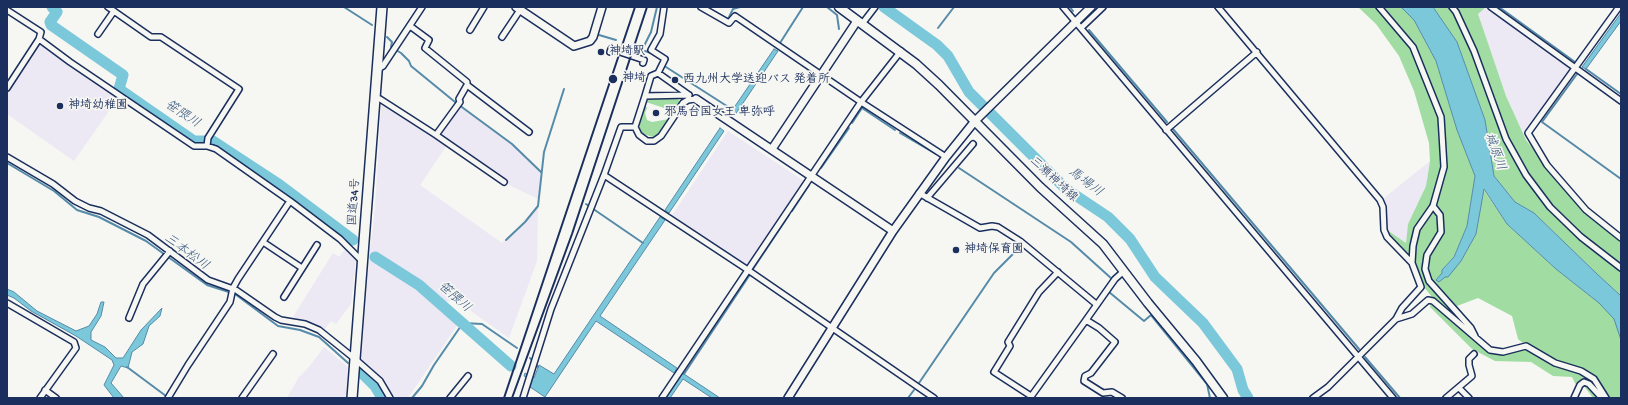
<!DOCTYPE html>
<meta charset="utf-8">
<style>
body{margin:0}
#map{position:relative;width:1628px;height:405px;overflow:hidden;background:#f6f6f2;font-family:"Gochi Hand",sans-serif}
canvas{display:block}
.frame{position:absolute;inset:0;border:8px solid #1b2f5e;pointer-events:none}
</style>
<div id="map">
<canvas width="1628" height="405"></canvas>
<div class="frame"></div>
</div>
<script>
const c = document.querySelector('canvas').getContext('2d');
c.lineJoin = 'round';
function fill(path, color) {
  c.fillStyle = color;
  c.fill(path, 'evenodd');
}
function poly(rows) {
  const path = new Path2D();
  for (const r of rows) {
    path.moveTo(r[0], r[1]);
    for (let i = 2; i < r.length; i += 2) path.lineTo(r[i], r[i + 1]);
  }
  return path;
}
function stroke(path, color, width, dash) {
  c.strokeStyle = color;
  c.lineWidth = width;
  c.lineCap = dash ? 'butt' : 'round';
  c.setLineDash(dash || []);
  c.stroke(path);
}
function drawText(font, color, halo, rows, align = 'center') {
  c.font = font + ' "Gochi Hand","Klee One",sans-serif';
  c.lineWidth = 3.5;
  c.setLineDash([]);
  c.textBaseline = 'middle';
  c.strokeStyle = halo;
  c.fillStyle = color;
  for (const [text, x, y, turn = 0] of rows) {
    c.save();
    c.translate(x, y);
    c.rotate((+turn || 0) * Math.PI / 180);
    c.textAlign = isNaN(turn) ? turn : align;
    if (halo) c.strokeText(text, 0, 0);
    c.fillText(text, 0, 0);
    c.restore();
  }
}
const built = poly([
 [1486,7,1498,7,1579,66,1526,140,1506,96,1477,14],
 [39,43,118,98,74,161,7,114,7,94],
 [386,105,437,139,461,106,512,144,541,172,538,199,507,184,447,145,420,185,502,243,525,222,538,206,537,261,509,338,454,299,440,305,458,324,408,398,390,398,380,381,361,364,369,259,375,208,381,106],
 [728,131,804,181,747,267,671,217],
 [1430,161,1426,186,1408,224,1406,244,1387,230,1384,198],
 [346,248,356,259,351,304,336,324,331,321,324,330,293,317,333,253,339,257],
 [324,347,348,367,346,398,287,398,299,377,309,367]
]);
const green = poly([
 [1358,7,1401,7,1414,20,1436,61,1457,130,1475,176,1467,226,1454,257,1442,270,1442,273,1436,280,1461,261,1476,234,1483,189,1507,224,1556,269,1599,303,1615,319,1621,340,1621,398,1593,398,1584,386,1576,385,1572,377,1553,376,1531,362,1495,361,1472,349,1430,307,1432,297,1423,286,1417,287,1408,262,1383,235,1387,230,1406,243,1408,224,1426,186,1430,161,1429,143,1414,91,1399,56,1376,24],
 [1478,298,1512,316,1518,339,1524,344,1501,350,1493,348,1479,337,1474,326,1457,306],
 [1433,7,1486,7,1478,14,1506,96,1526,140,1584,213,1621,242,1621,296,1596,273,1534,213,1515,202,1494,176,1485,120,1457,42],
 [650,99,678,99,680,102,672,115,668,114,664,108,646,102],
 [645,105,647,108,645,113,647,120,652,122,669,119,659,133,653,137,643,134,640,129,639,124]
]);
const water = poly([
 [1401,7,1433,7,1457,42,1485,120,1494,176,1515,202,1534,213,1596,273,1621,296,1621,340,1614,319,1599,303,1556,269,1507,224,1484,189,1476,234,1461,261,1448,277,1445,277,1439,282,1436,280,1442,273,1442,270,1454,257,1467,226,1475,176,1457,130,1436,61,1414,20,1401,7],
 [1621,13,1621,21,1586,69,1582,67,1621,13],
 [774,49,778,51,735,115,731,112,774,49],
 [720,128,724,131,669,213,665,210,720,128],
 [660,217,665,220,600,316,677,368,674,373,596,321,545,397,530,387,532,381,524,376,525,373,534,378,539,365,554,374,660,217],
 [7,289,14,292,37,311,76,331,89,326,97,314,101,302,104,302,101,316,91,332,91,340,105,347,116,358,123,358,141,330,162,308,160,316,149,326,143,344,132,352,128,368,121,366,111,383,124,398,114,398,104,385,114,365,112,360,76,336,31,311,14,298,7,295,7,289],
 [682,373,684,374,720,398,712,398,683,379,670,398,665,398,682,373]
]);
const stream = poly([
 [344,7,372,25],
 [657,7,651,32,642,50,651,53,662,60],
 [707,7,728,19,733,9,740,7],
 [827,7,837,15,839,29],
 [1070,7,1073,11],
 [1499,7,1575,62],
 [938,28,954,7],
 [1089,30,1167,122],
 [599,35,616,40],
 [387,37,392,42,391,47,401,53,409,61,411,66,455,102,512,144,541,172],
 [780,43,803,7],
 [666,67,733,110],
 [1586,69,1621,94],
 [1577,74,1542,122,1621,179],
 [852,123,862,108,895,130],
 [1173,129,1359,349],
 [900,133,936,154],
 [7,163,54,191,77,210,99,217,146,241,207,285,235,294,278,326,300,330,319,337,348,363],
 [821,168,849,128],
 [959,168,1071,242,1112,279,1105,289],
 [586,204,643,243],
 [792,211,809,185],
 [506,240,525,222,538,206,544,152,564,89],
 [753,269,789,215],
 [1109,292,1144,321,1151,315,1207,384,1210,398],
 [1365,357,1400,398],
 [530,358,538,367],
 [127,367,166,396],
 [684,374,749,276],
 [919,383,994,273,1020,247],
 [412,398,422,386,434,365,463,323,482,324,517,348],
 [908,398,914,390]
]);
const river = poly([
 [52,7,57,12,50,22,51,25,123,75,119,89,194,141,213,141,277,183,353,240],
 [884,7,937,45,948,56,969,92,1066,189,1108,217,1130,239,1155,277,1203,323,1237,369,1243,390,1248,398],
 [375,257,419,285,511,366],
 [361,372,375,386,382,398]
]);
const street = poly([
 [108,7,151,37,161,37,239,89,208,138,207,146],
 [1063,7,1393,398],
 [1218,7,1380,200,1383,207,1384,230,1387,237,1412,263],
 [1452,7,1456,12,1474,51,1506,139,1526,175,1550,207,1581,237,1621,268],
 [1491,7,1621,101],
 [1619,7,1528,133,1547,165,1586,210,1621,238],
 [7,10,41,32,39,39],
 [862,24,875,7],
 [410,26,429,40,425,48,467,82,467,85],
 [1081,28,1103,7],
 [470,30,484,7],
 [98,34,114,11],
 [502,37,520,10],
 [901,51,861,102,946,157],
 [610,52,611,49,644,60,643,63],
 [378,69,383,66,422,7],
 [658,73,665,59,651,50,660,34,664,7],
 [7,88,39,39,70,62,194,146,207,146,216,149,290,201,340,239,362,261],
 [689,95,645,96,635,127,639,135,647,141,654,141,661,136,683,103,688,100,696,99],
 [645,96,651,76,658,73,689,95],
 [375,98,380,99,436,135,504,182],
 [1166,130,1257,52],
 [436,135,460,102,459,99,467,85,529,132],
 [7,157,53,184,75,201,89,208,101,211,148,235,208,280,236,290,275,317,281,320,305,324,319,330,355,359,380,381,390,398],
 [604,175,748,270,934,398],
 [919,193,980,228,992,226,998,227,1020,241,1096,304],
 [927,198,973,144],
 [1433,206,1440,215,1441,232,1427,255,1425,269,1429,281,1471,328,1475,336],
 [263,242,302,268],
 [284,297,317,245],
 [7,303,74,342,76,348,40,398],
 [129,318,143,284,170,251],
 [1396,319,1412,314,1428,300,1433,301,1490,350,1503,352,1526,346,1555,363,1581,371,1594,379,1606,398],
 [1459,388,1469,398],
 [45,390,56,398],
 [1031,396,994,372,1010,346,1008,342,1039,292,1058,272],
 [168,398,188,365,230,302,233,288,238,279,290,201],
 [242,398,273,354],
 [450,398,468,376],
 [523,398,551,309,604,175,621,127,635,127],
 [662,398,861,102,735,16,729,23,701,7],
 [1030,398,1086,320],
 [1122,398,1112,392,1103,393,1084,381,1085,376,1091,373,1115,342,1099,328,1086,320,1115,279,1124,271],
 [1313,398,1328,387,1396,319,1402,308,1421,287,1412,263,1413,246,1417,229,1433,206,1444,167,1441,117,1413,47,1379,7],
 [1446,398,1472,376,1469,365,1469,359,1474,354],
 [1574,398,1580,385,1584,382,1589,384,1602,398]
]);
const secondary = poly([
 [516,7,574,46,590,41,593,37,602,7],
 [696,99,893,231],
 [772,149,857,21],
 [788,398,893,231,946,157,975,121,1091,7]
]);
const primary = poly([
 [839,7,916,64,939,85,1040,187,1103,244,1148,303,1196,361,1223,398]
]);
const highway = poly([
 [352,398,382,7]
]);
const rail = poly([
 [504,398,635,7],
 [512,398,572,234,647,7]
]);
const markers = [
 [601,52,4,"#1b2f5e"],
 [613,79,5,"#1b2f5e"],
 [675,80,4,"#1b2f5e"],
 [60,106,4,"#1b2f5e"],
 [656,113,4,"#1b2f5e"],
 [956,250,4,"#1b2f5e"]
];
const poiNames = [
 ["神埼駅",609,52],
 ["神埼",622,79],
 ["西九州大学送迎バス 発着所",683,80],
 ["神埼幼稚園",68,106],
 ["邪馬台国女王 卑弥呼",664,113],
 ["神埼保育園",964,250]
];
const streetNames = [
 ["三瀬神埼線",1053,180,43],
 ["国道34号",355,202,-86]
];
const waterNames = [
 ["笹隈川",182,115,33],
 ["城原川",1494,152,70],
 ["馬場川",1085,183,37],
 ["三本松川",186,253,36],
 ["笹隈川",454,298,41]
];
fill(built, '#ece8f4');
fill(green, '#a1dda3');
fill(water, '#7cc8db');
stroke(water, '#558ba9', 1);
stroke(stream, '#558ba9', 2);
stroke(river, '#7cc8db', 11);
stroke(street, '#1b2f5e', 8);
stroke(secondary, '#1b2f5e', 10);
stroke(primary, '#1b2f5e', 11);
stroke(highway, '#1b2f5e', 12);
stroke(street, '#f6f6f2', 5);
stroke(secondary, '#f6f6f2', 7);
stroke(primary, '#f6f6f2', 8);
stroke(highway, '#f6f6f2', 9);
stroke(rail, '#1b2f5e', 2);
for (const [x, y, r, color] of markers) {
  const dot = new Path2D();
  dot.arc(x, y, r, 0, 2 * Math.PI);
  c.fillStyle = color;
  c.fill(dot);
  stroke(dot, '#f6f6f2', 1.5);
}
drawText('bold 12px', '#1b2f5e', '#f6f6f2', poiNames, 'left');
drawText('12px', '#1b2f5e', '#f6f6f2', streetNames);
drawText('italic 13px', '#33557d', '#f6f6f2', waterNames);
</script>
